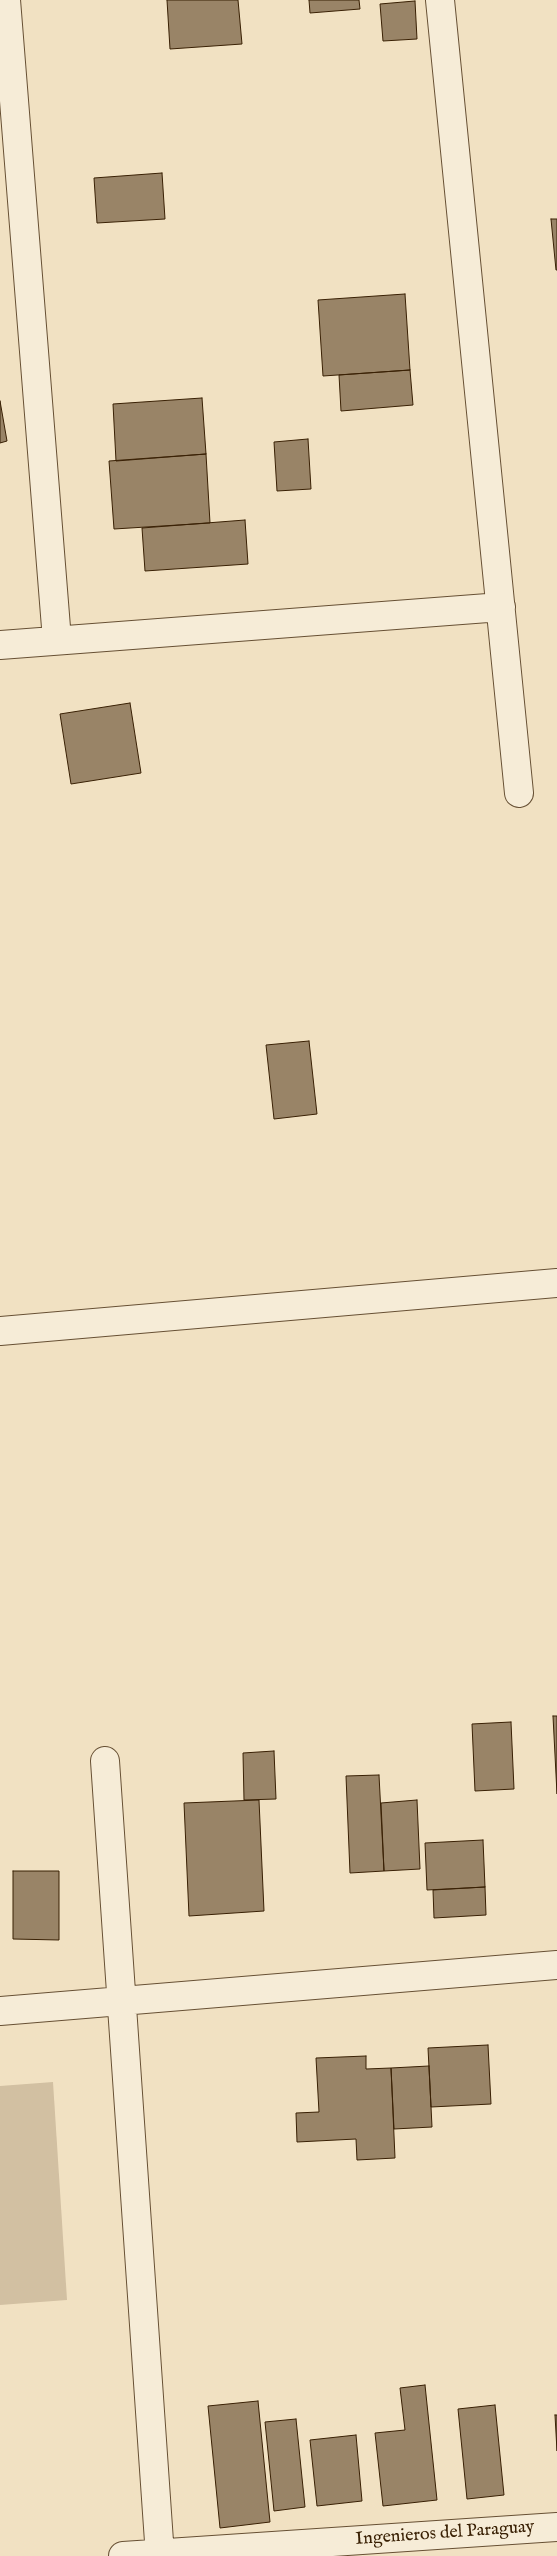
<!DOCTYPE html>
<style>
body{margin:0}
canvas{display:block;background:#f1e1c2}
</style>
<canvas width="557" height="2556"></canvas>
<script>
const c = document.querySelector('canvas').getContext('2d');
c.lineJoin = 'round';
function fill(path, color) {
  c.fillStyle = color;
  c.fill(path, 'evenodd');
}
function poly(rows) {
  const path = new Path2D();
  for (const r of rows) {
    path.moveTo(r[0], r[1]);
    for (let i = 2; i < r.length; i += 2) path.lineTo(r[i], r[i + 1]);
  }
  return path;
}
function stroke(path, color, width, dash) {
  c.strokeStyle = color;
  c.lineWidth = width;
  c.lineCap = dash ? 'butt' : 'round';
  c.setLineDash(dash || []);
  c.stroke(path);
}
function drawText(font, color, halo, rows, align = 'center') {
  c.font = font + ' "IM FELL English",serif';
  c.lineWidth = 4.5;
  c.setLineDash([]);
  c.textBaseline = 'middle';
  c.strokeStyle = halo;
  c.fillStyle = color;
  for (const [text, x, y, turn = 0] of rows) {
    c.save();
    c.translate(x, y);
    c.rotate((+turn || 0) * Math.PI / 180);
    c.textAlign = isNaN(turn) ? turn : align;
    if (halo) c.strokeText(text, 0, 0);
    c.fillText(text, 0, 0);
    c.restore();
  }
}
const green = poly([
 [53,2082,67,2300,0,2305,0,2086]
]);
const building = poly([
 [167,0,238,0,242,44,170,49,167,0],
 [309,0,359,0,360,9,310,13,309,0],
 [415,1,417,39,383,41,380,4,415,1],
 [162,173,165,219,97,223,94,178,162,173],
 [551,219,557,219,557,270,556,270,551,219],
 [405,294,410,370,323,376,318,300,405,294],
 [410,370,413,405,341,411,339,375,410,370],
 [202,398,206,454,116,461,113,404,202,398],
 [0,401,7,441,0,443,0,401],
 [308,439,311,489,277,491,274,442,308,439],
 [206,454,210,523,114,529,109,461,206,454],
 [245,520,248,564,145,571,142,528,245,520],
 [130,703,141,773,71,784,60,714,130,703],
 [309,1041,317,1114,274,1119,266,1045,309,1041],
 [553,1716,557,1716,557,1794,553,1716],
 [511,1722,514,1789,475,1791,472,1724,511,1722],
 [274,1751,276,1799,244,1800,243,1753,274,1751],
 [379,1775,384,1871,350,1873,346,1776,379,1775],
 [259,1800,264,1911,189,1916,184,1803,259,1800],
 [417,1800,420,1869,384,1871,381,1803,417,1800],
 [483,1840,485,1887,427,1890,425,1843,483,1840],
 [13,1871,59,1871,59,1940,13,1939,13,1871],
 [485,1887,486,1915,434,1918,433,1890,485,1887],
 [488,2045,491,2104,431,2107,428,2048,488,2045],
 [366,2056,366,2069,391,2068,395,2158,357,2160,356,2139,297,2142,296,2113,319,2112,316,2058,366,2056],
 [429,2066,432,2127,394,2129,391,2068,429,2066],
 [425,2385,437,2500,383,2506,375,2433,405,2430,400,2388,425,2385],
 [258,2401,270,2522,220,2528,208,2406,258,2401],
 [495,2405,504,2495,467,2499,458,2409,495,2405],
 [555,2415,557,2415,557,2451,555,2415],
 [296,2419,305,2507,274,2511,265,2422,296,2419],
 [356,2435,362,2501,317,2506,310,2440,356,2435]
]);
const minor = poly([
 [6,0,57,640],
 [440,0,519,793],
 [0,645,501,607],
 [0,1331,557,1283],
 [105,1761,160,2556],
 [0,2011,557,1965],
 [123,2556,557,2527]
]);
const streetNames = [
 ["Ingenieros del Paraguay",445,2534,-4]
];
fill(green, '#d2c0a2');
fill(building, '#998467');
stroke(building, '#392004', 1);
stroke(minor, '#675034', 30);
stroke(minor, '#f6ecd7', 28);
drawText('18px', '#392004', '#f6ecd7', streetNames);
</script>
